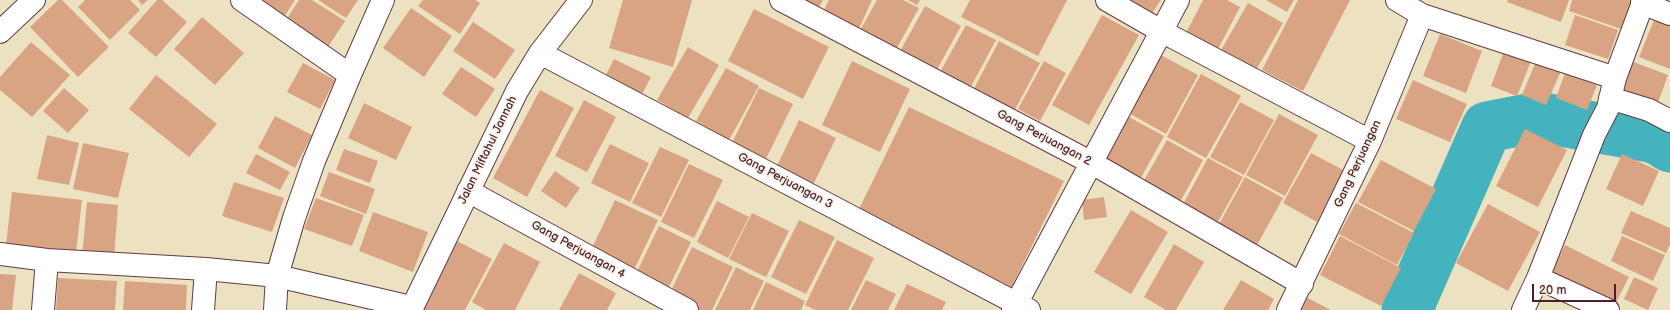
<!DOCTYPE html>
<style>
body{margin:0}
#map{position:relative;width:1670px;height:310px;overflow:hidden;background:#ece2c2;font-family:"Balsamiq Sans",sans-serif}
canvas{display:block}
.scale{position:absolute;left:1532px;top:284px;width:84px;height:18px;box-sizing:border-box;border:2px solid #4a1f2b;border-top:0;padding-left:5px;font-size:12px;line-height:14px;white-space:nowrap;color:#4a1f2b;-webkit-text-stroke:3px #f7f3e8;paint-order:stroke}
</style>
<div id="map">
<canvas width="1670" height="310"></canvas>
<div class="scale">20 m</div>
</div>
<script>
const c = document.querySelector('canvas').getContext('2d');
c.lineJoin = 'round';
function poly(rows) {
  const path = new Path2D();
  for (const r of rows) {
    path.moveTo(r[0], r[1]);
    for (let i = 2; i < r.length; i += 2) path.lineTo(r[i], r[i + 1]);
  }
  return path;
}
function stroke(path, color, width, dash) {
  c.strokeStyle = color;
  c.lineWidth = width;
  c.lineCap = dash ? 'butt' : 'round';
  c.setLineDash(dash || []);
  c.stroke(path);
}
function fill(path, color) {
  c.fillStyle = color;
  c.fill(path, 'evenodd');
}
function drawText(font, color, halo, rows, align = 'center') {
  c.font = font + ' "Balsamiq Sans",sans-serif';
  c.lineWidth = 3.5;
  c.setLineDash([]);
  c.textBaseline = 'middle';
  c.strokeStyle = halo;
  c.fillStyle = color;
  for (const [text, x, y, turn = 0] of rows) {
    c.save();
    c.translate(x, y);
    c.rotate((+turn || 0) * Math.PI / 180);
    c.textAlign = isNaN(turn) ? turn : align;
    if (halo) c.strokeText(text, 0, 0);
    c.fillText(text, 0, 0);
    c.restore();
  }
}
const river = poly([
 [1407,310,1487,127,1538,117,1655,138,1670,147]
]);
const building = poly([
 [58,0,62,0,109,47,78,77,30,27],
 [85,0,130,0,140,10,110,40,78,7],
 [138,0,148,0,142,5],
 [157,0,162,0,187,22,156,57,128,33],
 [257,0,295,0,282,20],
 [299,0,312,0,345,21,326,50,284,23],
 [318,0,358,0,346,18],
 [423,0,475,0,480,3,460,34,418,6],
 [623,0,692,0,673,67,609,48],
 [804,0,823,0,819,7],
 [829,0,872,0,857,33,821,16],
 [877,0,903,0,919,8,893,55,857,36],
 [908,0,920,0,917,5],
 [970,0,1067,0,1038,56,961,17],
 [1128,0,1161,0,1151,15],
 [1203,0,1227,0,1240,7,1218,49,1186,33],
 [1266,0,1294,0,1287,12],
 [1298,0,1350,0,1303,91,1262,70],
 [1508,0,1569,0,1561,22,1507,2],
 [1572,0,1633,0,1624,30,1569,11],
 [1248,3,1283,23,1255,72,1220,52],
 [925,6,961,26,934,75,898,55],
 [411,8,452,36,424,77,383,48],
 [754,9,829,47,803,99,728,61],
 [1102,15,1139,35,1089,125,1052,105],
 [1575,15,1618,30,1608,59,1565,45],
 [1656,15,1670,20,1670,69,1639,57],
 [202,17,244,53,215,85,174,49],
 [473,22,515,50,495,79,453,51],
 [966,25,996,40,968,92,938,76],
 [1440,34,1482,51,1466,93,1423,76],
 [999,41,1040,63,1011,117,970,96],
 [31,42,70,75,32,117,0,90,0,77],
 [688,47,719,65,688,118,657,100],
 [1504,51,1531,61,1517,96,1491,86],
 [1159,54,1198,75,1166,134,1127,112],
 [614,59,651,77,639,100,603,81],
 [852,61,910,89,880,152,822,125],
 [1044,61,1066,73,1040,121,1018,109],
 [1536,61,1561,71,1546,105,1522,95],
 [1631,61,1668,75,1656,108,1618,95],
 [303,63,335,80,320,109,287,92],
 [461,67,495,89,476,117,442,94],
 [726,68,759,86,729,140,696,121],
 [1565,73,1597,85,1587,110,1556,98],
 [1201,74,1241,96,1206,158,1167,137],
 [156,75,217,124,189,157,129,109],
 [1413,80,1467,104,1450,142,1396,119],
 [64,88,89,110,68,133,43,111],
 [759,88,793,104,762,167,728,151],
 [540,90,574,108,527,197,493,178],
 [584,100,616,117,587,172,555,156],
 [1240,102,1274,120,1244,175,1210,157],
 [364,103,412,127,396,160,348,138],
 [909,107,1064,181,1011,288,857,213],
 [1279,114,1318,135,1285,196,1246,175],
 [275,116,312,135,295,168,258,148],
 [1127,116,1164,136,1138,183,1101,163],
 [799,120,836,138,813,185,776,168],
 [1525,129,1567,150,1538,207,1496,186],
 [47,135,79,143,69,185,37,179],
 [1167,140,1203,160,1179,204,1142,184],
 [83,143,129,153,118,198,73,189],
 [610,144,649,163,630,202,591,183],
 [660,147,689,160,661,217,632,203],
 [344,149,378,161,370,183,336,170],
 [1311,153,1345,171,1317,222,1283,203],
 [256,154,290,172,280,190,246,173],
 [1622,154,1659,171,1643,206,1606,189],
 [1208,158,1243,177,1215,227,1181,208],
 [1381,160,1436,189,1414,231,1358,202],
 [689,164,723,180,694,238,661,222],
 [555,171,580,188,566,208,541,191],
 [329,172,375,189,366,214,320,196],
 [1245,177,1283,198,1256,247,1218,226],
 [234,182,284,198,272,232,222,216],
 [12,192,82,200,76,253,6,245],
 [1104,197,1107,217,1084,220,1082,200],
 [316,198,364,215,352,246,304,229],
 [615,200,658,220,631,276,588,256],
 [717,201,749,217,728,258,697,242],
 [87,202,118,205,114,259,82,257],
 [1356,203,1414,233,1397,265,1339,234],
 [1488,204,1540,232,1508,291,1456,263],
 [1131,210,1168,232,1131,294,1094,272],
 [1631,211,1670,228,1670,244,1666,253,1621,233],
 [373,212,428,232,413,272,359,251],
 [752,213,789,231,766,277,729,259],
 [799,220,835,237,806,294,771,277],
 [659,226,691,242,666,293,634,278],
 [1340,236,1401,268,1381,306,1320,275],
 [1622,236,1665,255,1653,281,1611,261],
 [837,240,874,258,848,310,815,310,805,305],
 [457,241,492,259,465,310,420,310],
 [504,243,540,262,515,310,486,310,472,302],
 [1174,244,1204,262,1176,310,1166,310,1144,297],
 [1565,245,1629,277,1614,306,1550,275],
 [692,247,733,267,712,310,690,310,667,299],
 [736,267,764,281,750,310,715,310],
 [579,273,616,293,607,310,559,310],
 [0,274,16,275,12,310,0,310],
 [1634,277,1658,288,1648,310,1624,299],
 [58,278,117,281,115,310,56,310],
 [866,280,896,294,888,310,851,310],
 [1241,280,1274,299,1268,310,1223,310],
 [125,281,187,285,186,310,123,310],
 [766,282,805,301,801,310,753,310],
 [907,284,946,302,942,310,894,310],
 [1304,296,1331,310,1296,310]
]);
const minor = poly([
 [242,0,350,75],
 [781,0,1092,163,1302,284],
 [1107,0,1161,31,1370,141],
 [1397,0,1422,15,1615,78],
 [1642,3,1670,14],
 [0,32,34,0],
 [540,53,1029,310],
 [1610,98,1649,110,1670,121],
 [468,191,687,310],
 [0,254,47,260,206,269,277,276,411,307],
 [1538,278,1608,310],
 [43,310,47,260],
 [203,310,206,269],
 [275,310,277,276,294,218,314,161,350,75,383,0],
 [411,310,517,91,540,53,581,0],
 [1013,310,1178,0],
 [1288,310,1370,141,1422,15],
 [1523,310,1538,278,1594,135,1608,108,1615,78,1644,0]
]);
const streetNames = [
 ["Gang Perjuangan 2",1044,138,28],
 ["Jalan Miftahul Jannah",488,150,-64],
 ["Gang Perjuangan",1358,164,-65],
 ["Gang Perjuangan 3",785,181,28],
 ["Gang Perjuangan 4",578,250,29]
];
stroke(river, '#44b3be', 51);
fill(building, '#d9a483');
stroke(minor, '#623c42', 24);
stroke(minor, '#fff', 22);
drawText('12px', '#4a1f2b', '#f7f3e8', streetNames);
</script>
